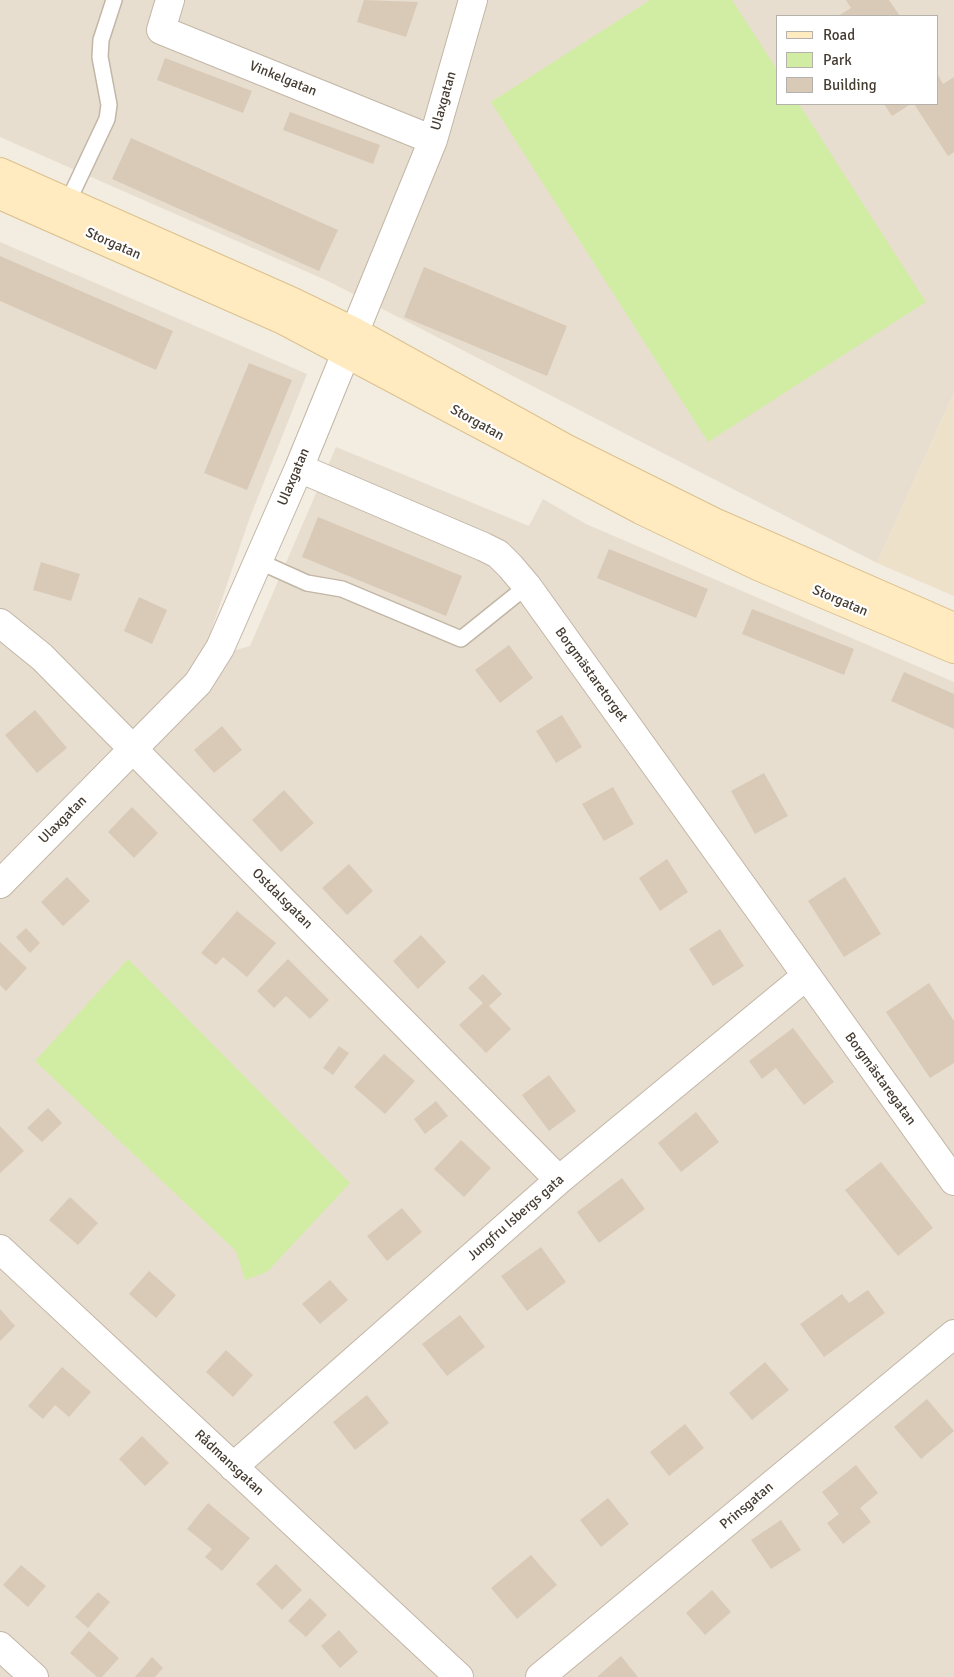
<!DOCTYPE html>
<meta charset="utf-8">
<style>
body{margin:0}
#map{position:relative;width:954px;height:1677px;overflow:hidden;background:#f3ece1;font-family:Signika,sans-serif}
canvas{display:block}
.legend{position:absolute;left:776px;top:15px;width:162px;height:90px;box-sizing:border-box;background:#fff;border:1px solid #b5b1ad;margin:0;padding:6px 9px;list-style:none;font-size:15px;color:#453c32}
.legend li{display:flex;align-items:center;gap:10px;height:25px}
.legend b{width:25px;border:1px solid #b5b1ad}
</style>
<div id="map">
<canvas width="954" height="1677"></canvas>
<ul class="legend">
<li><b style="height:6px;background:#ffebbf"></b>Road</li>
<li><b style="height:14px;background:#d1eda4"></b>Park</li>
<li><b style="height:14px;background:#d9cab8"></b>Building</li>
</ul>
</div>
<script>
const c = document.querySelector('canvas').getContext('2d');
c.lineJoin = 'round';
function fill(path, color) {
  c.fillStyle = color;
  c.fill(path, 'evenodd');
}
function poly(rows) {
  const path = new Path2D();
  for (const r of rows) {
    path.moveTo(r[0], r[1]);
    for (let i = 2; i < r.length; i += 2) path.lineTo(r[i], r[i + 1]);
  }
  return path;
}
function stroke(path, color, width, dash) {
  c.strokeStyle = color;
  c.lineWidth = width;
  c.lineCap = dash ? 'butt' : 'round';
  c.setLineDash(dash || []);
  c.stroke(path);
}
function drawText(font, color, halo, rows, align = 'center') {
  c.font = font + ' Signika,sans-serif';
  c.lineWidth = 4.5;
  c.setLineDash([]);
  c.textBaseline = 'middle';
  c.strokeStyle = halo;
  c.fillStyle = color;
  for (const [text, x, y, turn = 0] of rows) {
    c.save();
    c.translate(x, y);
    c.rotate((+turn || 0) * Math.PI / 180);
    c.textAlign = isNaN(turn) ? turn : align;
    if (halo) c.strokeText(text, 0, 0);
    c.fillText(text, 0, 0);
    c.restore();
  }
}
const residential = poly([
 [0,0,954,0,954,393,877,563,328,281,0,137],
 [778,16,938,16,938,104,778,104],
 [0,242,307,374,250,517,201,660,250,646,336,447,529,526,543,499,586,524,954,682,954,1677,0,1677]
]);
const education = poly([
 [954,393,954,596,877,563]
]);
const green = poly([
 [650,0,732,0,778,71,778,104,799,104,926,302,708,442,491,102],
 [128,959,350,1183,267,1272,245,1280,236,1251,35,1061]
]);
const building = poly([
 [364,0,418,2,406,37,357,22],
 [846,0,889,0,900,16,838,16,851,8],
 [165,58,252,91,243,113,157,80],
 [938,75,943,84,954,77,954,152,948,156,914,104,938,104],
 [884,104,911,104,892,116],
 [290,112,380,145,373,164,283,130],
 [131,138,338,230,319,271,112,179],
 [0,256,173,331,156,370,0,301],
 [424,267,567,326,547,376,404,317],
 [249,363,292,380,247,490,204,473],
 [318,517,462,576,446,616,302,557],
 [609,549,708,589,696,618,597,578],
 [41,562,80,574,71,601,33,590],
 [139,597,167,610,152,644,124,631],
 [752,609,854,649,844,675,742,634],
 [509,645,533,678,500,703,475,670],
 [904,672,954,694,954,729,891,701],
 [35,710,67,748,37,773,5,735],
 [562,715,582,747,556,763,536,731],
 [222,726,242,750,214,773,194,750],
 [764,773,788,816,755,834,731,791],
 [613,787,634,824,604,841,582,804],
 [284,790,314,823,281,852,252,820],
 [132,807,158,833,134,858,108,832],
 [667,859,688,892,660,911,639,878],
 [349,864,373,891,347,915,322,888],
 [67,877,90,901,63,926,41,902],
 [845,877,881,934,844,957,808,901],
 [237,911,276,943,247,977,223,957,216,965,201,953],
 [26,928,40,943,30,953,16,937],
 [720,929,744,966,713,986,689,949],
 [421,935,446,962,418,989,393,961],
 [0,942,27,968,6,991,0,985],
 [288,959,329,1000,310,1019,286,996,274,1008,257,991],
 [483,974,502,994,489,1006,511,1029,486,1053,459,1025,483,1003,468,988],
 [929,983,954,1021,954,1063,930,1078,886,1012],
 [793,1028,834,1082,804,1105,776,1068,762,1079,749,1061],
 [339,1046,349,1053,333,1075,323,1068],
 [384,1054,415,1081,385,1114,354,1087],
 [549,1075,576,1111,549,1131,522,1095],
 [436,1101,448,1116,425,1134,414,1119],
 [48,1108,62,1123,42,1142,27,1128],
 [696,1112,719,1142,681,1172,658,1143],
 [0,1126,24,1151,0,1173],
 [461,1140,491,1168,464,1197,434,1169],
 [881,1162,933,1228,898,1256,845,1190],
 [622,1178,645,1209,599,1243,577,1212],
 [70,1197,98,1223,78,1245,49,1220],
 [402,1208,422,1232,387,1261,367,1236],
 [541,1247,566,1282,527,1311,501,1276],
 [149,1271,176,1295,156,1318,129,1294],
 [330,1280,348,1300,320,1324,302,1304],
 [868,1290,885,1313,824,1357,800,1324,842,1294,849,1303],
 [0,1309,15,1326,0,1341],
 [460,1315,485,1347,447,1376,422,1344],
 [226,1350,253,1375,233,1397,206,1372],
 [765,1362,789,1390,752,1420,729,1393],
 [62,1367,91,1392,69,1417,55,1405,43,1419,28,1406],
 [367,1395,389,1423,355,1450,333,1422],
 [927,1399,954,1431,921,1459,894,1427],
 [685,1424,704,1448,669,1476,650,1452],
 [142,1436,169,1463,145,1486,119,1459],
 [856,1465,878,1493,860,1508,871,1522,843,1544,827,1523,839,1514,822,1492],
 [608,1498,629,1524,601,1547,580,1520],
 [208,1503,250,1538,222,1571,205,1557,212,1549,187,1529],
 [781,1520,801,1550,771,1569,751,1540],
 [531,1555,557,1585,517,1619,491,1588],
 [276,1564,302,1590,282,1610,256,1584],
 [21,1565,46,1586,28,1607,3,1585],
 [712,1590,731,1612,705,1635,686,1613],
 [98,1592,110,1602,88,1628,75,1617],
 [310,1598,327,1615,306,1637,288,1621],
 [339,1630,358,1652,340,1668,321,1646],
 [89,1631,119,1658,102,1677,97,1677,70,1653],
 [621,1656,638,1677,597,1677],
 [152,1657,163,1668,155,1677,135,1677]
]);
const service = poly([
 [65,208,107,119,109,105,100,57,101,40,114,0],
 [258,561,307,583,342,589,461,639,527,586]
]);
const minor = poly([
 [170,0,161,30,433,140],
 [299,468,484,547,498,554,510,566,527,586,954,1181],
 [0,623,42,657,559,1180],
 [0,884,198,683,220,648,299,468,433,140,473,0],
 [0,1249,459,1677],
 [233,1467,559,1180,806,976],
 [0,1646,34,1677],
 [540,1677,954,1334]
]);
const secondary = poly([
 [0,172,293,302,353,331,565,448,714,522,954,627],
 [0,195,283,320,641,510,760,567,954,649]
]);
const streetNames = [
 ["Vinkelgatan",283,79,22],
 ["Ulaxgatan",444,101,-74],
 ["Storgatan",113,244,24],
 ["Storgatan",477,423,29],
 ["Ulaxgatan",294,477,-67],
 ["Storgatan",840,601,23],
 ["Borgmästaretorget",591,675,54],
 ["Ulaxgatan",63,820,-45],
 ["Ostdalsgatan",282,899,45],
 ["Borgmästaregatan",880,1079,54],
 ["Jungfru Isbergs gata",516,1218,-41],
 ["Rådmansgatan",229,1463,43],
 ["Prinsgatan",747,1506,-40]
];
fill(residential, '#e8decf');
fill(education, '#eee1c9');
fill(green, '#d1eda4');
fill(building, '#d9cab8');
stroke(service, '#c2b6a6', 18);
stroke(minor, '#c2b6a6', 30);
stroke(secondary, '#dbc18d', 30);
stroke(service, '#fff', 15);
stroke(minor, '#fff', 28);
stroke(secondary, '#ffebbf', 28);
drawText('14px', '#453c32', '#fff', streetNames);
</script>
